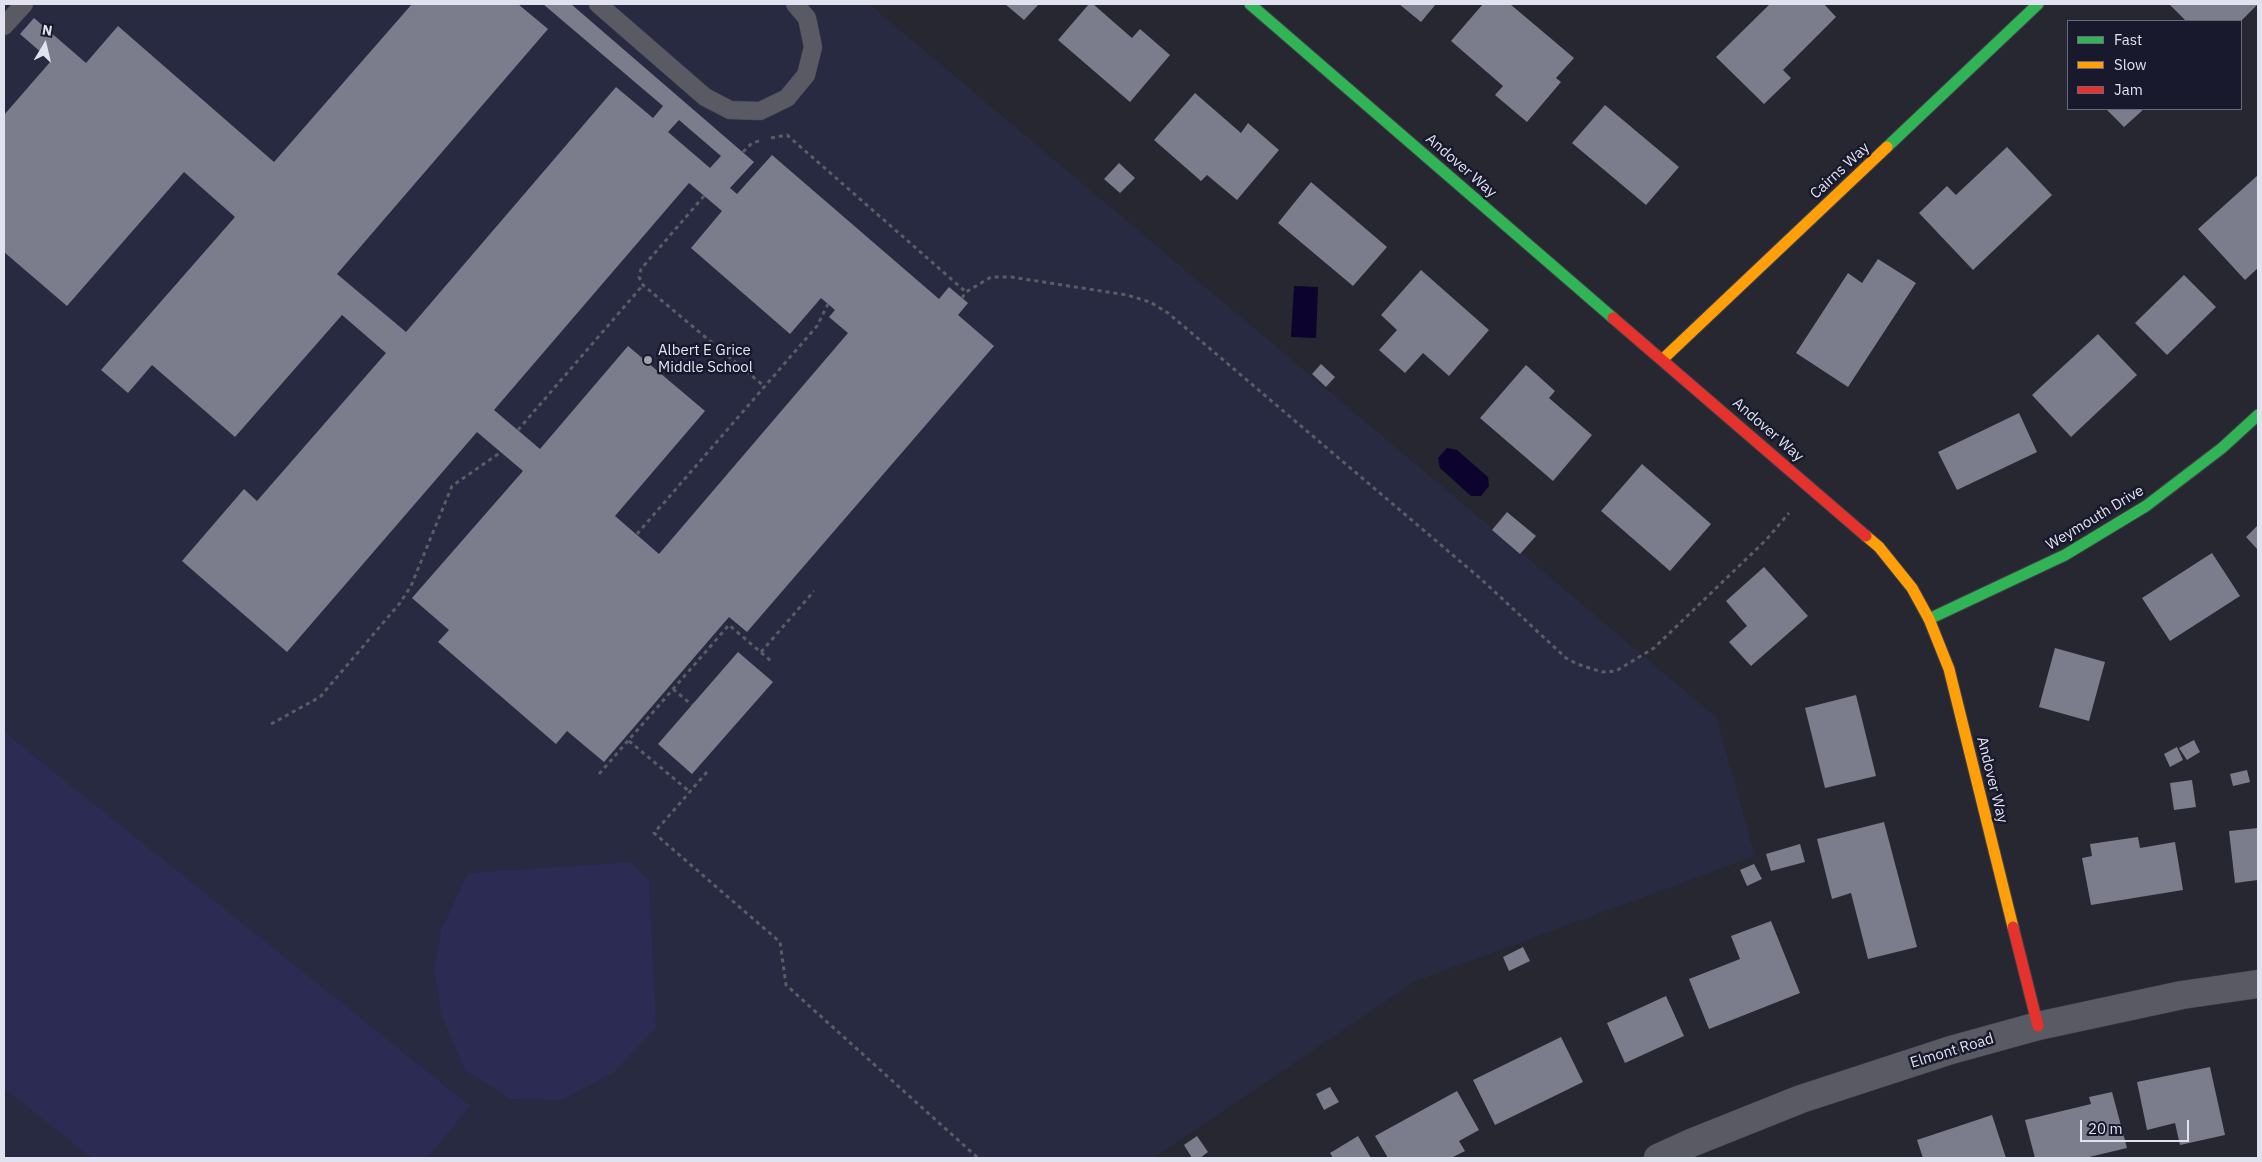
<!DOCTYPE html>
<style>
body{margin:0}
#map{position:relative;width:2262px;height:1162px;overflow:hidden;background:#262731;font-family:"IBM Plex Sans",sans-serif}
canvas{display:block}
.frame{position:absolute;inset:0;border:5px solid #e1e2ef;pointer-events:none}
.legend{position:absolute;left:2067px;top:20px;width:175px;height:90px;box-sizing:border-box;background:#18192c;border:1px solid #68697a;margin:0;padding:6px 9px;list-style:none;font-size:15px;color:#e1e2ef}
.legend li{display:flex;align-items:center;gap:10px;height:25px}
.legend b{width:25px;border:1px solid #68697a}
.north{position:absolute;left:20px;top:20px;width:50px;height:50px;-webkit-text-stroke:4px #18192c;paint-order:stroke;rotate:9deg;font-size:14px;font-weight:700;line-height:20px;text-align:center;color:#e1e2ef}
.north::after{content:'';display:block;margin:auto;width:18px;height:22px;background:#e1e2ef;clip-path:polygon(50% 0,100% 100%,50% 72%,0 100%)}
.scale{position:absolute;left:2080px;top:1120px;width:109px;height:22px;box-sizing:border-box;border:2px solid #e1e2ef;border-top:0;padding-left:6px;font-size:15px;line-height:18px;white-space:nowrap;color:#e1e2ef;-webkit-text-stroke:4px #18192c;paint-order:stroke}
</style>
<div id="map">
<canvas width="2262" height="1162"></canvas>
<div class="frame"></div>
<ul class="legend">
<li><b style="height:6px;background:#30b455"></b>Fast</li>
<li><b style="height:6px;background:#ff9f0a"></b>Slow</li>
<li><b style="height:6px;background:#e5322d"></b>Jam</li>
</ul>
<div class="north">N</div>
<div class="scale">20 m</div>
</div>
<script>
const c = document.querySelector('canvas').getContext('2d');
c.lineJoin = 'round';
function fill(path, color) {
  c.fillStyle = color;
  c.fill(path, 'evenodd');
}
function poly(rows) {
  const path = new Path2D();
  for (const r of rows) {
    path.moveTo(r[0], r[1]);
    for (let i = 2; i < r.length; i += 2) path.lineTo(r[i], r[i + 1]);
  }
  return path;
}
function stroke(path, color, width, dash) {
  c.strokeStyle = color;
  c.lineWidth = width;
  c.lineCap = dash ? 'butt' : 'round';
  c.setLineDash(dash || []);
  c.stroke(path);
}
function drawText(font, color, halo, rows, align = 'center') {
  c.font = font + ' "IBM Plex Sans",sans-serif';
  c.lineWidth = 5;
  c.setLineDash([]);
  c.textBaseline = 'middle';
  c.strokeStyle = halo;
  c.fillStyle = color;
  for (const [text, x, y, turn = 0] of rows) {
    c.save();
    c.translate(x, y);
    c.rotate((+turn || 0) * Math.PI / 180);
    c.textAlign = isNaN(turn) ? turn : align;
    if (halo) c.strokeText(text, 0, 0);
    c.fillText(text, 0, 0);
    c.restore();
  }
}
const built = poly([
 [4,4,869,4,1716,717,1755,856,1416,981,1153,1158,4,1158]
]);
const green = poly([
 [4,732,470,1106,427,1158,92,1158,4,1088],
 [631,862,649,880,656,1027,614,1072,561,1100,511,1099,466,1071,443,1020,434,970,441,931,468,873]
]);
const water = poly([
 [1294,286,1318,287,1316,338,1291,337],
 [1447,448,1457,450,1488,477,1489,486,1481,496,1471,496,1440,468,1438,458]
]);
const building = poly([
 [412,4,518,4,548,29,337,274,406,332,616,87,653,118,663,106,543,4,571,4,754,162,730,188,737,194,772,155,939,299,949,287,968,303,958,315,994,346,747,632,729,617,604,762,567,731,556,744,438,642,449,630,412,598,523,471,477,432,287,652,182,561,244,489,257,501,386,353,342,315,235,437,152,365,128,393,101,370,235,217,184,172,67,306,4,252,4,115,51,61,20,34,34,18,86,63,118,26,274,162],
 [679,120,721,156,710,168,668,132],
 [689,183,722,211,691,248,790,334,821,298,835,310,829,317,848,333,659,554,615,516,705,411,628,346,540,449,494,410],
 [1005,4,1039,4,1024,20],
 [1089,4,1093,4,1132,38,1140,29,1170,55,1130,102,1058,40],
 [1399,4,1436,4,1421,22],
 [1483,4,1510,4,1574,58,1556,78,1561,82,1527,122,1495,95,1503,86,1451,41],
 [1770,4,1824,4,1836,17,1783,70,1791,78,1764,104,1716,57],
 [2169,4,2258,4,2241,21,2186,21],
 [1195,93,1241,133,1248,123,1279,150,1237,200,1207,175,1201,181,1154,140],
 [1605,105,1679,167,1646,205,1572,143],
 [2106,109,2144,109,2124,127],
 [2007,147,2052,195,1973,270,1919,213,1947,186,1956,195],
 [1119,163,1135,178,1120,193,1104,179],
 [2258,175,2258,268,2245,280,2198,229],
 [1311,182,1387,247,1353,286,1278,223],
 [1878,259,1916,283,1848,387,1796,353,1848,273,1862,283],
 [1421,270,1489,330,1449,376,1423,353,1405,373,1379,350,1397,330,1381,315],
 [2184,275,2216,307,2167,355,2135,323],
 [2098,334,2137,375,2071,437,2032,395],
 [1321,364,1335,377,1326,387,1312,374],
 [1526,365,1555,391,1549,398,1592,435,1553,481,1480,418],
 [2019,413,2037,452,1957,490,1938,452],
 [1642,464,1711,524,1670,571,1601,511],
 [1507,512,1536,536,1520,554,1492,530],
 [2258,525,2258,550,2246,537],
 [2212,553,2240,596,2170,641,2142,598],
 [1764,567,1808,616,1751,666,1729,642,1747,626,1726,601],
 [2055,648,2105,662,2089,721,2039,707],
 [738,652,773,682,692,774,658,744],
 [1856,695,1876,776,1825,788,1805,708],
 [2194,740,2200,752,2187,760,2179,748],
 [2177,747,2183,760,2170,767,2164,754],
 [2247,770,2250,782,2233,786,2230,774],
 [2192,780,2196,807,2174,810,2170,783],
 [1884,822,1917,947,1868,959,1851,893,1832,899,1817,839],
 [2258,828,2258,880,2235,883,2229,831],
 [2138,837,2140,848,2175,842,2183,890,2091,905,2082,858,2092,856,2090,844],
 [1800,844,1805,862,1771,871,1766,854],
 [1754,864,1762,879,1747,886,1740,870],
 [1771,921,1800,993,1709,1029,1689,979,1740,959,1731,936],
 [1523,947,1530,961,1509,971,1503,957],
 [1666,996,1684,1036,1625,1063,1607,1023],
 [1561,1037,1583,1082,1495,1125,1473,1080],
 [2210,1067,2225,1135,2180,1145,2175,1123,2147,1130,2137,1082],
 [1330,1087,1339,1102,1324,1110,1316,1094],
 [1457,1091,1479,1130,1459,1141,1465,1151,1451,1158,1388,1158,1375,1136],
 [2112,1092,2127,1148,2085,1158,2035,1158,2025,1120,2091,1104,2089,1097],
 [1992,1115,2006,1158,1923,1158,1917,1140],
 [1197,1136,1208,1152,1200,1158,1192,1158,1184,1145],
 [1358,1136,1371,1158,1333,1158,1330,1153]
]);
const path = poly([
 [771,138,787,135,966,292],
 [743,152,752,143,763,140],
 [704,196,641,269,639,277,643,285,764,386],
 [962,298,966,292,991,277,1011,277,1127,295,1150,302,1168,313,1481,579,1566,658,1577,664,1602,672,1616,671,1654,648,1766,540,1789,513],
 [518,430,643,285],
 [637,534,817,326,828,304],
 [761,652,814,591],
 [673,689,692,705],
 [271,724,320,697,400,603,411,586,452,486,501,452],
 [629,741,690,792],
 [707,772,654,833,780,942,786,985,978,1158],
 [599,774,729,625,771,661]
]);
const lane = poly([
 [598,4,705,97,730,110,760,111,787,98,806,75,813,47,807,18,795,4],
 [4,26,24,4]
]);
const street = poly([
 [1658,1158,1691,1143,1801,1099,1951,1050,2038,1026,2182,995,2258,984]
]);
const fast = poly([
 [1250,4,1613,318],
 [1887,147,2038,4],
 [1929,619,2065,555,2146,506,2222,448,2258,415]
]);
const slow = poly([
 [1663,359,1887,147],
 [1866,536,1879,547,1912,588,1929,619,1949,669,2013,927]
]);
const jam = poly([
 [1613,318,1866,536],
 [2013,927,2038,1026]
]);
const markers = [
 [648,360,5,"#a0a1ac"]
];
const streetNames = [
 ["Andover Way",1461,166,41],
 ["Cairns Way",1840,171,-43],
 ["Andover Way",1768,430,41],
 ["Weymouth Drive",2095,518,-31],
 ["Andover Way",1992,780,76],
 ["Elmont Road",1952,1051,-17]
];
const poiNames = [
 ["Albert E Grice",658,351],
 ["Middle School",658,368]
];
fill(built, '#282a41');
fill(green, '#2b2b54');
fill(water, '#0c042f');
fill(building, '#7b7d8d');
stroke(lane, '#41424b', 19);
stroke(street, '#41424b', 29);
stroke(fast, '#41424b', 13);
stroke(slow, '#41424b', 13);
stroke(jam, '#41424b', 13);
stroke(path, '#5b5c64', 3, [4, 4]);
stroke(lane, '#595a63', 18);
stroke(street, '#595a63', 28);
stroke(fast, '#30b455', 11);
stroke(slow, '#ff9f0a', 11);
stroke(jam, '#e5322d', 11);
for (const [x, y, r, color] of markers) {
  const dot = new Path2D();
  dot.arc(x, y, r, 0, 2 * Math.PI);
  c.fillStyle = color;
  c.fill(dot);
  stroke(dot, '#18192c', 2);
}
drawText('15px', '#e1e2ef', '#18192c', streetNames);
drawText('15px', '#e1e2ef', '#18192c', poiNames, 'left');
</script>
